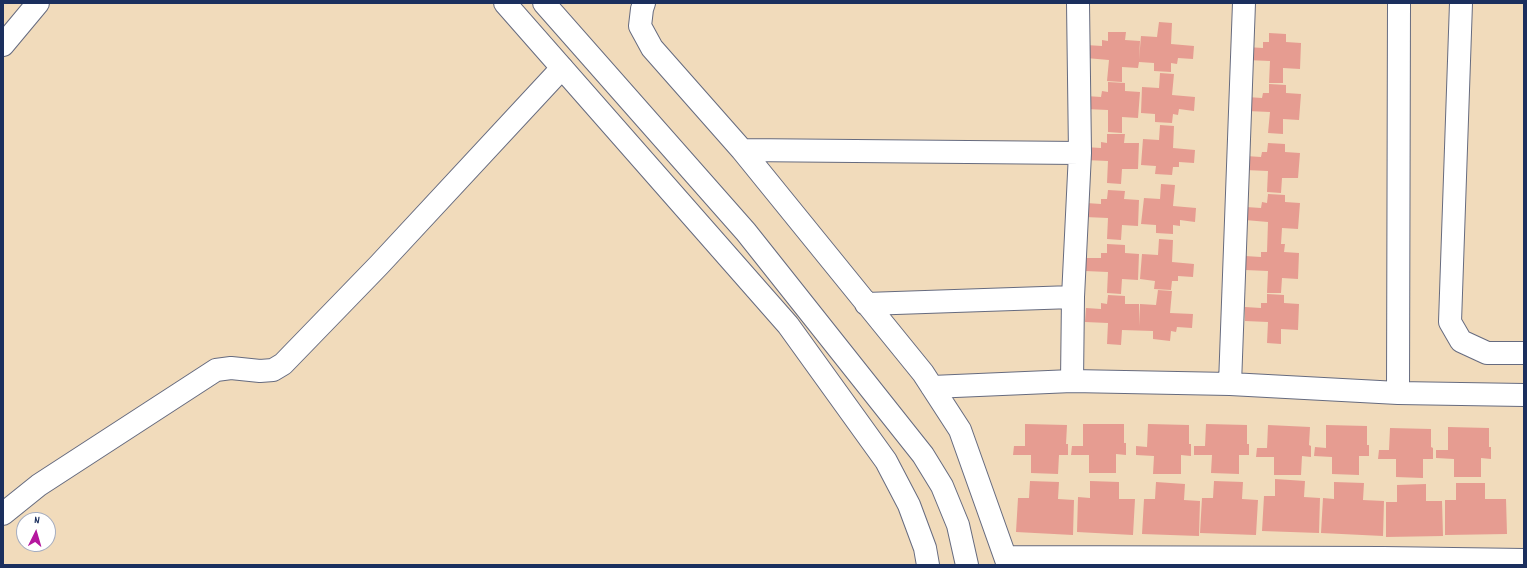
<!DOCTYPE html>
<style>
body{margin:0}
#map{position:relative;width:1527px;height:568px;overflow:hidden;background:#f1dbbb;font-family:Dekko,sans-serif}
canvas{display:block}
.frame{position:absolute;inset:0;border:4px solid #1b2f5e;pointer-events:none}
.north{position:absolute;left:16px;top:512px;width:40px;height:40px;box-sizing:border-box;background:#fff;border:1px solid #a4acbf;border-radius:50%;rotate:5deg;font-size:11px;font-weight:700;line-height:16px;text-align:center;color:#1b2f5e}
.north::after{content:'';display:block;margin:auto;width:14px;height:18px;background:#b5179e;clip-path:polygon(50% 0,100% 100%,50% 72%,0 100%)}
</style>
<div id="map">
<canvas width="1527" height="568"></canvas>
<div class="frame"></div>
<div class="north">N</div>
</div>
<script>
const c = document.querySelector('canvas').getContext('2d');
c.lineJoin = 'round';
function fill(path, color) {
  c.fillStyle = color;
  c.fill(path, 'evenodd');
}
function poly(rows) {
  const path = new Path2D();
  for (const r of rows) {
    path.moveTo(r[0], r[1]);
    for (let i = 2; i < r.length; i += 2) path.lineTo(r[i], r[i + 1]);
  }
  return path;
}
function stroke(path, color, width, dash) {
  c.strokeStyle = color;
  c.lineWidth = width;
  c.lineCap = dash ? 'butt' : 'round';
  c.setLineDash(dash || []);
  c.stroke(path);
}
const building = poly([
 [1159,22,1172,23,1171,44,1194,46,1193,59,1178,58,1177,64,1171,63,1171,72,1154,71,1154,63,1139,62,1138,68,1122,67,1122,82,1107,81,1109,60,1086,58,1086,45,1102,46,1102,40,1108,41,1108,32,1126,32,1125,40,1140,41,1139,60,1141,36,1157,37],
 [1269,33,1286,34,1286,42,1301,43,1300,69,1283,68,1283,83,1269,83,1270,61,1247,60,1247,47,1263,48,1263,42,1269,42],
 [1160,73,1174,74,1172,95,1195,97,1194,111,1179,109,1178,115,1173,114,1172,123,1155,122,1155,114,1141,113,1142,87,1159,88],
 [1108,82,1125,83,1125,91,1140,92,1138,118,1122,117,1122,133,1108,132,1108,110,1086,109,1086,96,1101,97,1102,91,1108,92],
 [1269,84,1286,85,1286,93,1301,94,1299,120,1283,119,1283,134,1268,133,1270,112,1247,111,1247,97,1262,98,1263,93,1269,93],
 [1160,125,1174,126,1173,148,1195,150,1194,163,1179,162,1179,167,1173,167,1172,175,1155,174,1156,166,1141,165,1143,139,1159,140],
 [1107,134,1125,134,1124,143,1139,143,1138,169,1122,169,1121,184,1107,183,1108,161,1085,160,1085,147,1101,148,1101,142,1107,143],
 [1268,143,1285,144,1285,152,1300,153,1298,178,1282,178,1281,193,1267,192,1268,171,1245,170,1246,156,1261,157,1262,152,1267,152],
 [1161,184,1175,185,1173,206,1196,208,1195,222,1180,220,1180,226,1173,225,1173,234,1156,233,1156,225,1141,224,1144,198,1160,199],
 [1108,190,1125,191,1124,199,1139,200,1138,226,1122,225,1121,240,1107,239,1108,218,1085,217,1086,203,1101,204,1101,199,1107,199],
 [1268,194,1285,195,1285,202,1300,203,1298,229,1282,228,1281,244,1285,244,1284,252,1299,253,1298,279,1282,278,1281,293,1267,293,1268,271,1245,270,1245,256,1261,257,1261,252,1267,252,1268,222,1245,220,1246,207,1261,208,1262,202,1267,203],
 [1159,239,1173,240,1172,262,1194,264,1193,277,1178,276,1178,281,1172,281,1171,290,1154,289,1155,281,1140,279,1142,254,1158,255],
 [1107,244,1125,245,1125,253,1139,254,1138,280,1122,279,1121,294,1107,293,1108,272,1085,271,1086,258,1101,258,1101,253,1107,253],
 [1158,290,1172,291,1170,313,1193,314,1192,328,1177,327,1176,332,1171,331,1170,341,1153,339,1153,331,1122,330,1121,345,1107,344,1108,323,1085,322,1086,308,1101,309,1101,303,1107,304,1108,295,1125,296,1125,304,1139,304,1139,326,1140,304,1156,305],
 [1267,294,1284,295,1284,303,1299,304,1298,330,1281,329,1281,344,1267,343,1268,322,1245,321,1245,307,1261,308,1261,303,1267,303],
 [1025,424,1067,425,1066,444,1068,444,1068,455,1059,455,1058,474,1031,473,1031,455,1013,455,1014,446,1025,446],
 [1083,424,1124,424,1124,443,1126,443,1126,455,1116,454,1116,473,1089,473,1089,455,1071,455,1072,446,1083,446],
 [1148,424,1189,425,1189,444,1191,444,1191,456,1181,455,1181,474,1153,474,1154,456,1136,455,1136,446,1147,447],
 [1206,424,1247,425,1247,444,1249,444,1249,455,1239,455,1239,474,1211,473,1212,455,1194,455,1194,446,1205,446],
 [1268,425,1310,427,1309,445,1311,446,1311,457,1302,456,1301,475,1274,475,1274,457,1256,457,1257,448,1267,448],
 [1326,425,1367,426,1367,445,1369,445,1369,456,1359,456,1359,475,1332,474,1332,457,1314,456,1315,447,1326,448],
 [1448,427,1489,428,1489,447,1491,447,1491,459,1481,458,1481,477,1454,477,1454,459,1436,458,1436,450,1448,450],
 [1390,428,1431,429,1431,447,1433,448,1433,459,1423,459,1423,478,1396,477,1396,459,1378,459,1379,450,1389,450],
 [1275,479,1305,481,1304,497,1320,498,1319,533,1262,531,1264,496,1275,496],
 [1030,481,1059,482,1058,499,1074,500,1073,535,1016,532,1018,498,1029,498],
 [1090,481,1119,482,1119,499,1135,499,1133,535,1077,532,1078,497,1090,498],
 [1214,481,1243,482,1242,499,1258,500,1256,535,1200,533,1202,498,1213,498],
 [1156,482,1185,484,1184,500,1200,501,1199,536,1142,534,1144,499,1155,499],
 [1334,482,1364,483,1363,500,1384,501,1383,536,1321,533,1323,498,1334,499],
 [1456,483,1485,483,1485,499,1506,499,1507,534,1445,535,1445,500,1456,500],
 [1426,484,1426,501,1442,501,1443,536,1386,537,1386,502,1397,502,1397,485]
]);
const minor = poly([
 [644,3,642,9,640,26,652,48,742,150,923,373,960,430,1008,565],
 [1461,3,1450,322,1461,341,1487,353,1524,353],
 [3,45,38,3],
 [742,150,1080,153],
 [866,304,1073,297],
 [1072,381,1073,297,1080,153,1078,3],
 [1230,384,1244,3],
 [932,387,1072,381,1230,384,1398,393,1524,395],
 [1398,393,1399,3],
 [3,514,39,485,216,370,231,368,260,371,273,370,283,364,379,265,562,68],
 [1006,557,1383,558,1524,560]
]);
const tertiary = poly([
 [505,3,788,325,886,461,909,505,925,548,928,565],
 [544,3,746,232,923,455,942,486,958,525,967,565]
]);
fill(building, '#e69c91');
stroke(minor, '#666b7f', 24);
stroke(tertiary, '#666b7f', 24);
stroke(minor, '#fff', 22);
stroke(tertiary, '#fff', 22);
</script>
